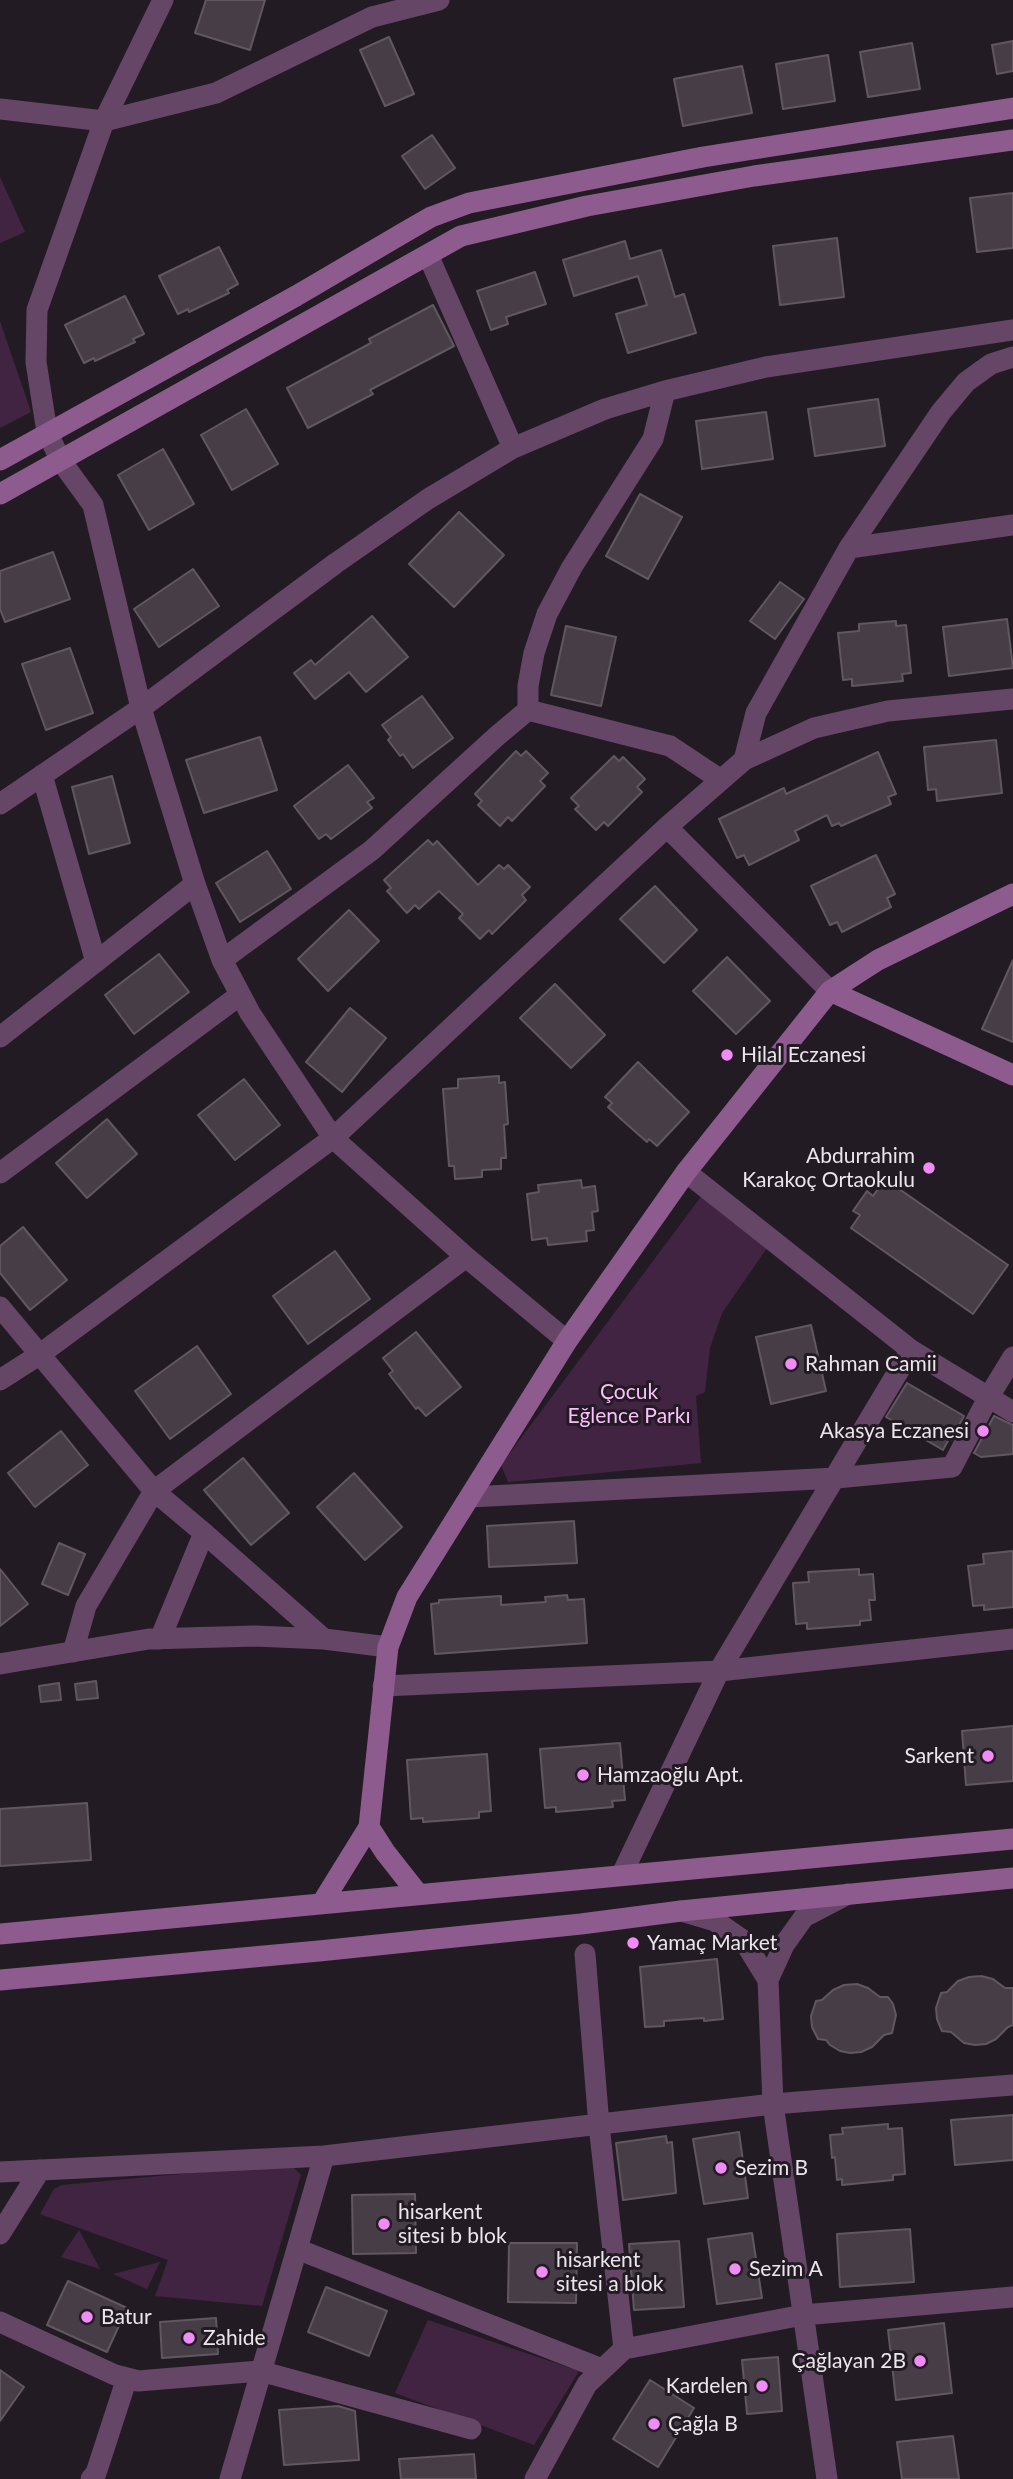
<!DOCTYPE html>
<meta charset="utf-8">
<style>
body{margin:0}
canvas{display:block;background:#231b23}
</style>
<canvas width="1013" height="2479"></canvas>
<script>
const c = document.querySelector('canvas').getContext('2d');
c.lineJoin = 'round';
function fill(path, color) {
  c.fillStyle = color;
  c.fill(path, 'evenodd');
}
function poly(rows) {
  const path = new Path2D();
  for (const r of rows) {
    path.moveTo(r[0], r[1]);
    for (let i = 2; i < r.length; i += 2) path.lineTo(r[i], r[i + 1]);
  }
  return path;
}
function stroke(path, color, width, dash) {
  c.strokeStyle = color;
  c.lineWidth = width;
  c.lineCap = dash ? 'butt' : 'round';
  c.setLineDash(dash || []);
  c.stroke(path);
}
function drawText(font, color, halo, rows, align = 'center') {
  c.font = font + ' Lato,sans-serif';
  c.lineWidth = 6;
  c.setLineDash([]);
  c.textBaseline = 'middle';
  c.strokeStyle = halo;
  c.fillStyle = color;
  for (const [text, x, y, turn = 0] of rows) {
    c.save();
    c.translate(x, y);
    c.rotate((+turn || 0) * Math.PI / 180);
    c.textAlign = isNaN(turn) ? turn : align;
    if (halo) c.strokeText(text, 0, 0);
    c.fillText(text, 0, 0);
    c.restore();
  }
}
const green = poly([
 [0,177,25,232,0,243],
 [0,321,31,412,0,428],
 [703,1194,767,1248,722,1313,710,1348,705,1392,696,1396,701,1463,508,1482,501,1465],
 [290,2164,301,2175,262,2306,155,2296,168,2260,40,2214,54,2189,62,2185],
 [79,2230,100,2269,61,2257],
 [160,2262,147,2289,113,2274],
 [428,2320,579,2371,534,2445,395,2393]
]);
const building = poly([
 [206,0,265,0,250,50,195,33,206,0],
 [389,37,414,94,385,106,360,50,389,37],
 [1013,41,1013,71,997,74,992,45,1013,41],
 [912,43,920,89,868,97,860,52,912,43],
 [828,55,835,101,783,109,776,64,828,55],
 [742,66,752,113,683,126,674,79,742,66],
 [432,135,455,168,425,189,402,156,432,135],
 [1013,193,1013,248,977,252,970,198,1013,193],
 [837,238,844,297,780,305,773,246,837,238],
 [625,241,630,259,661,250,675,297,684,294,696,333,628,353,616,314,647,305,638,276,574,296,563,260,625,241],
 [219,247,238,284,227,290,229,293,189,312,188,309,178,314,159,276,219,247],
 [535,272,546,304,506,317,508,324,491,330,477,291,535,272],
 [125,296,144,334,133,339,135,342,95,361,94,358,84,363,65,325,125,296],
 [433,305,454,346,370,390,373,394,308,428,287,388,371,343,369,339,433,305],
 [878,399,885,446,815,456,808,409,878,399],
 [246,409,278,464,232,490,201,435,246,409],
 [766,412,773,459,702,469,696,421,766,412],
 [163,449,194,504,149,530,118,475,163,449],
 [640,494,682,517,648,579,606,556,640,494],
 [459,512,504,555,454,607,409,564,459,512],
 [53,552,70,599,5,622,0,609,0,571,53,552],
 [193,569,219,606,159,647,134,609,193,569],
 [780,582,804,599,775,639,750,621,780,582],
 [372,616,408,657,366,692,349,672,315,699,294,673,311,660,315,665,372,616],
 [1007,619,1013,668,949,676,943,627,1007,619],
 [896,621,896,626,906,625,911,673,902,674,903,681,852,686,852,679,843,680,838,633,859,631,859,624,896,621],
 [566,626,616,637,601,706,551,695,566,626],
 [70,648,93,713,46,730,22,664,70,648],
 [422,696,453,738,413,768,403,754,400,756,388,740,391,737,382,725,422,696],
 [260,737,277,790,204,813,186,760,260,737],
 [996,740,1002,793,937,801,936,789,928,790,924,747,996,740],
 [516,751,521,756,526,751,548,773,540,781,545,786,512,821,508,817,500,826,478,805,482,801,475,794,516,751],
 [878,752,896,794,888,797,891,804,841,826,839,823,832,826,827,815,795,831,799,840,749,865,744,855,737,858,719,819,784,788,786,794,878,752],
 [614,756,619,761,623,757,645,779,637,787,642,792,608,826,604,822,596,830,575,809,579,806,571,798,614,756],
 [348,765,374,798,367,802,372,808,331,839,326,834,319,839,294,806,348,765],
 [112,776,130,843,89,854,72,787,112,776],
 [428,840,433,845,437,841,478,885,499,865,504,869,508,865,530,887,522,895,526,900,492,934,489,930,480,939,459,918,463,914,439,891,419,909,415,905,407,913,387,891,391,888,384,880,428,840],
 [267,851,291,889,240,922,216,883,267,851],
 [876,855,895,894,887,898,891,907,842,932,837,922,830,925,811,886,876,855],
 [655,886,697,930,664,963,620,919,655,886],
 [349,910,379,941,328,991,298,959,349,910],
 [159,954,189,992,134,1034,105,995,159,954],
 [727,957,770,1001,736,1034,693,991,727,957],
 [1013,960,1013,1042,982,1029,1013,960],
 [555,984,605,1035,571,1068,520,1018,555,984],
 [350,1008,386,1038,342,1092,306,1062,350,1008],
 [638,1062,689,1112,657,1146,649,1139,647,1142,621,1119,608,1107,612,1103,605,1097,638,1062],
 [499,1076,499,1083,505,1082,508,1124,504,1125,506,1158,501,1158,501,1169,482,1170,482,1177,455,1179,454,1166,449,1166,443,1089,458,1088,458,1079,499,1076],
 [244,1079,280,1125,235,1160,198,1115,244,1079],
 [107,1119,137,1154,87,1198,56,1163,107,1119],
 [885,1179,1008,1265,973,1314,851,1228,860,1215,853,1211,867,1191,873,1196,885,1179],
 [581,1180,582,1188,595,1186,598,1211,592,1212,594,1230,586,1231,587,1241,548,1245,547,1238,532,1240,527,1194,539,1192,538,1185,581,1180],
 [23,1227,67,1280,30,1310,0,1273,0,1246,23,1227],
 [335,1251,370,1299,308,1344,273,1296,335,1251],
 [811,1325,826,1391,771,1404,756,1337,811,1325],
 [416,1332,461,1387,426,1416,418,1407,416,1409,389,1374,393,1371,383,1358,416,1332],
 [197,1346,231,1394,170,1439,135,1391,197,1346],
 [907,1383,964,1416,951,1440,949,1439,943,1450,886,1417,907,1383],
 [994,1416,1013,1425,1013,1454,981,1457,974,1453,994,1416],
 [61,1431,88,1465,35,1507,8,1473,61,1431],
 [243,1458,289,1513,251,1545,204,1490,243,1458],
 [354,1473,402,1527,365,1560,317,1507,354,1473],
 [574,1521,577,1563,489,1567,487,1526,574,1521],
 [59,1543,85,1554,68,1595,42,1584,59,1543],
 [1013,1551,1013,1607,984,1610,984,1605,973,1606,968,1566,984,1564,983,1554,1013,1551],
 [0,1569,28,1604,0,1626,0,1569],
 [859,1569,859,1575,873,1574,875,1600,869,1600,871,1620,860,1621,860,1625,807,1629,807,1623,796,1624,793,1583,809,1582,808,1572,859,1569],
 [567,1595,568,1600,584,1599,587,1643,435,1654,431,1604,439,1603,439,1600,501,1596,501,1605,546,1602,545,1597,567,1595],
 [96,1681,98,1698,77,1700,75,1684,96,1681],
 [59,1683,61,1700,41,1702,39,1686,59,1683],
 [1013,1726,1013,1781,966,1785,962,1731,1013,1726],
 [620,1743,625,1800,612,1801,613,1807,556,1812,556,1807,545,1808,540,1749,620,1743],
 [487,1754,491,1811,479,1812,479,1818,423,1822,423,1818,411,1819,407,1760,487,1754],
 [87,1803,91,1860,0,1866,0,1809,87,1803],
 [717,1959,723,2019,704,2021,704,2018,664,2021,664,2026,645,2027,640,1967,717,1959],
 [981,1976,993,1979,1005,1988,1013,1988,1013,2025,1008,2027,996,2039,986,2044,975,2045,964,2043,951,2032,942,2031,937,2019,936,2008,941,1993,947,1992,958,1981,969,1977,981,1976],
 [857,1984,868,1988,880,1997,888,1997,893,2004,896,2015,892,2033,884,2035,872,2047,861,2052,850,2053,840,2051,830,2045,826,2040,818,2039,812,2027,811,2016,816,2001,822,2000,833,1990,844,1985,857,1984],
 [1013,2115,1013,2160,955,2165,951,2120,1013,2115],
 [888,2124,888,2129,902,2128,905,2174,893,2175,893,2180,842,2185,842,2179,837,2180,835,2157,832,2158,830,2135,843,2134,842,2128,888,2124],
 [739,2132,748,2198,704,2204,693,2139,739,2132],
 [666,2136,667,2143,672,2142,676,2193,623,2200,616,2143,666,2136],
 [415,2194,416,2253,353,2254,352,2195,415,2194],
 [910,2229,914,2282,840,2287,837,2234,910,2229],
 [752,2233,762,2298,717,2304,708,2239,752,2233],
 [679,2241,684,2307,634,2310,629,2244,679,2241],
 [509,2243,577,2243,576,2303,508,2302,509,2243],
 [68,2281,127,2308,107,2352,47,2325,68,2281],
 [326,2287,387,2311,369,2356,308,2332,326,2287],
 [216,2318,218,2354,162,2358,160,2322,216,2318],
 [944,2323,952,2393,896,2400,888,2330,944,2323],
 [778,2357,782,2411,747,2414,742,2360,778,2357],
 [0,2370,24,2387,0,2421,0,2370],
 [650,2380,694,2408,658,2467,613,2439,650,2380],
 [338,2406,355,2411,359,2460,284,2465,279,2410,338,2406],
 [953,2436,959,2479,902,2479,897,2442,953,2436],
 [474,2454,476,2479,401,2479,399,2459,474,2454]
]);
const street = poly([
 [439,0,372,17,216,93,104,121,37,310,36,362,47,432,61,461,93,505,141,708,336,563,428,499,513,448,605,409,665,391,766,367,1013,330],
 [0,109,104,121,163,0],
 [428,255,513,448],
 [849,548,1013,525],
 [528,710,528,686,534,653,547,614,572,567,653,439,665,391],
 [744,760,756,713,849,548,941,412,966,382,991,364,1013,357],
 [42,775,96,962],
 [0,804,141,708,195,884,222,960,250,1013,333,1138,667,827,744,760,814,728,888,711,1013,699],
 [667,827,830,991],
 [222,960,372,850,497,736,528,710,670,746,721,780],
 [0,1037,195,884],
 [686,1172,911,1350,1013,1412],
 [0,1173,240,995],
 [0,1307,154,1491,204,1533,324,1639,388,1647],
 [0,1380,39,1355,333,1138,466,1257,567,1341],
 [470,1497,836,1478,952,1467,988,1398,1013,1357],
 [160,1639,204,1533],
 [73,1652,86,1606,154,1491,466,1257],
 [0,1664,149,1639,255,1636,324,1639],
 [383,1686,719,1671,1013,1639],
 [622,1874,719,1671,911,1350],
 [681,1911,715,1921,744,1941,768,1980,784,1945,804,1917,848,1894],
 [585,1954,599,2125,624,2349],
 [768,1980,773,2104,827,2479],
 [0,2172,324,2156,773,2104,1013,2085],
 [0,2234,40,2170],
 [297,2249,602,2369],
 [0,2322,115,2375,127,2378,138,2381,260,2371,471,2429],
 [91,2479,96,2473,127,2378],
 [230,2479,324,2156],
 [535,2479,587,2384,624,2349,803,2315,1013,2297]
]);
const secondary = poly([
 [0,460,296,296,405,232,431,217,469,203,703,157,1013,108],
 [0,494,461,236,587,206,754,176,1013,140],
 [830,991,878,960,1013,894],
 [369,1827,385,1852,418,1894],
 [322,1903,369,1827,388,1647,407,1597,567,1341,686,1172,830,991,1013,1075],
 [0,1934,1013,1839],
 [0,1980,319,1951,581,1924,681,1911,1013,1878]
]);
const markers = [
 [727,1055,7,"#f18bf5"],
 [929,1168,7,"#f18bf5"],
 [791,1364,7,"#f18bf5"],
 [983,1431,7,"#f18bf5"],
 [988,1756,7,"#f18bf5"],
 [583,1775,7,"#f18bf5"],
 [633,1943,7,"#f18bf5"],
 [721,2168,7,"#f18bf5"],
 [384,2224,7,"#f18bf5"],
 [735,2269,7,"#f18bf5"],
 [542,2272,7,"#f18bf5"],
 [87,2317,7,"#f18bf5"],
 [189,2338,7,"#f18bf5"],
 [920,2361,7,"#f18bf5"],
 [762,2386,7,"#f18bf5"],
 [654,2424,7,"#f18bf5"]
];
const poiNames = [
 ["Hilal Eczanesi",741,1055],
 ["Abdurrahim",915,1156,"right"],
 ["Karakoç Ortaokulu",915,1180,"right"],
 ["Rahman Camii",805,1364],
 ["Akasya Eczanesi",969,1431,"right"],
 ["Sarkent",974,1756,"right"],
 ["Hamzaoğlu Apt.",597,1775],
 ["Yamaç Market",647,1943],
 ["Sezim B",735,2168],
 ["hisarkent",398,2212],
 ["sitesi b blok",398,2236],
 ["hisarkent",556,2260],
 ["sitesi a blok",556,2284],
 ["Sezim A",749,2269],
 ["Batur",101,2317],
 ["Zahide",203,2338],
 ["Çağlayan 2B",906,2361,"right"],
 ["Kardelen",748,2386,"right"],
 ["Çağla B",668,2424]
];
const parkNames = [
 ["Çocuk",629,1392],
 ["Eğlence Parkı",629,1416]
];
fill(green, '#412442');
fill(building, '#463d46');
stroke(building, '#605760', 2);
stroke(street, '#654666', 21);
stroke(secondary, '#8d5b8e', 21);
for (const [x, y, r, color] of markers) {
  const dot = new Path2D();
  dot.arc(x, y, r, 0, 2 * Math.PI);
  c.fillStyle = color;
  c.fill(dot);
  stroke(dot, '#231b23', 2.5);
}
drawText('21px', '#ece6ec', '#231b23', poiNames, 'left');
drawText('21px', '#fdbdfe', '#231b23', parkNames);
</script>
